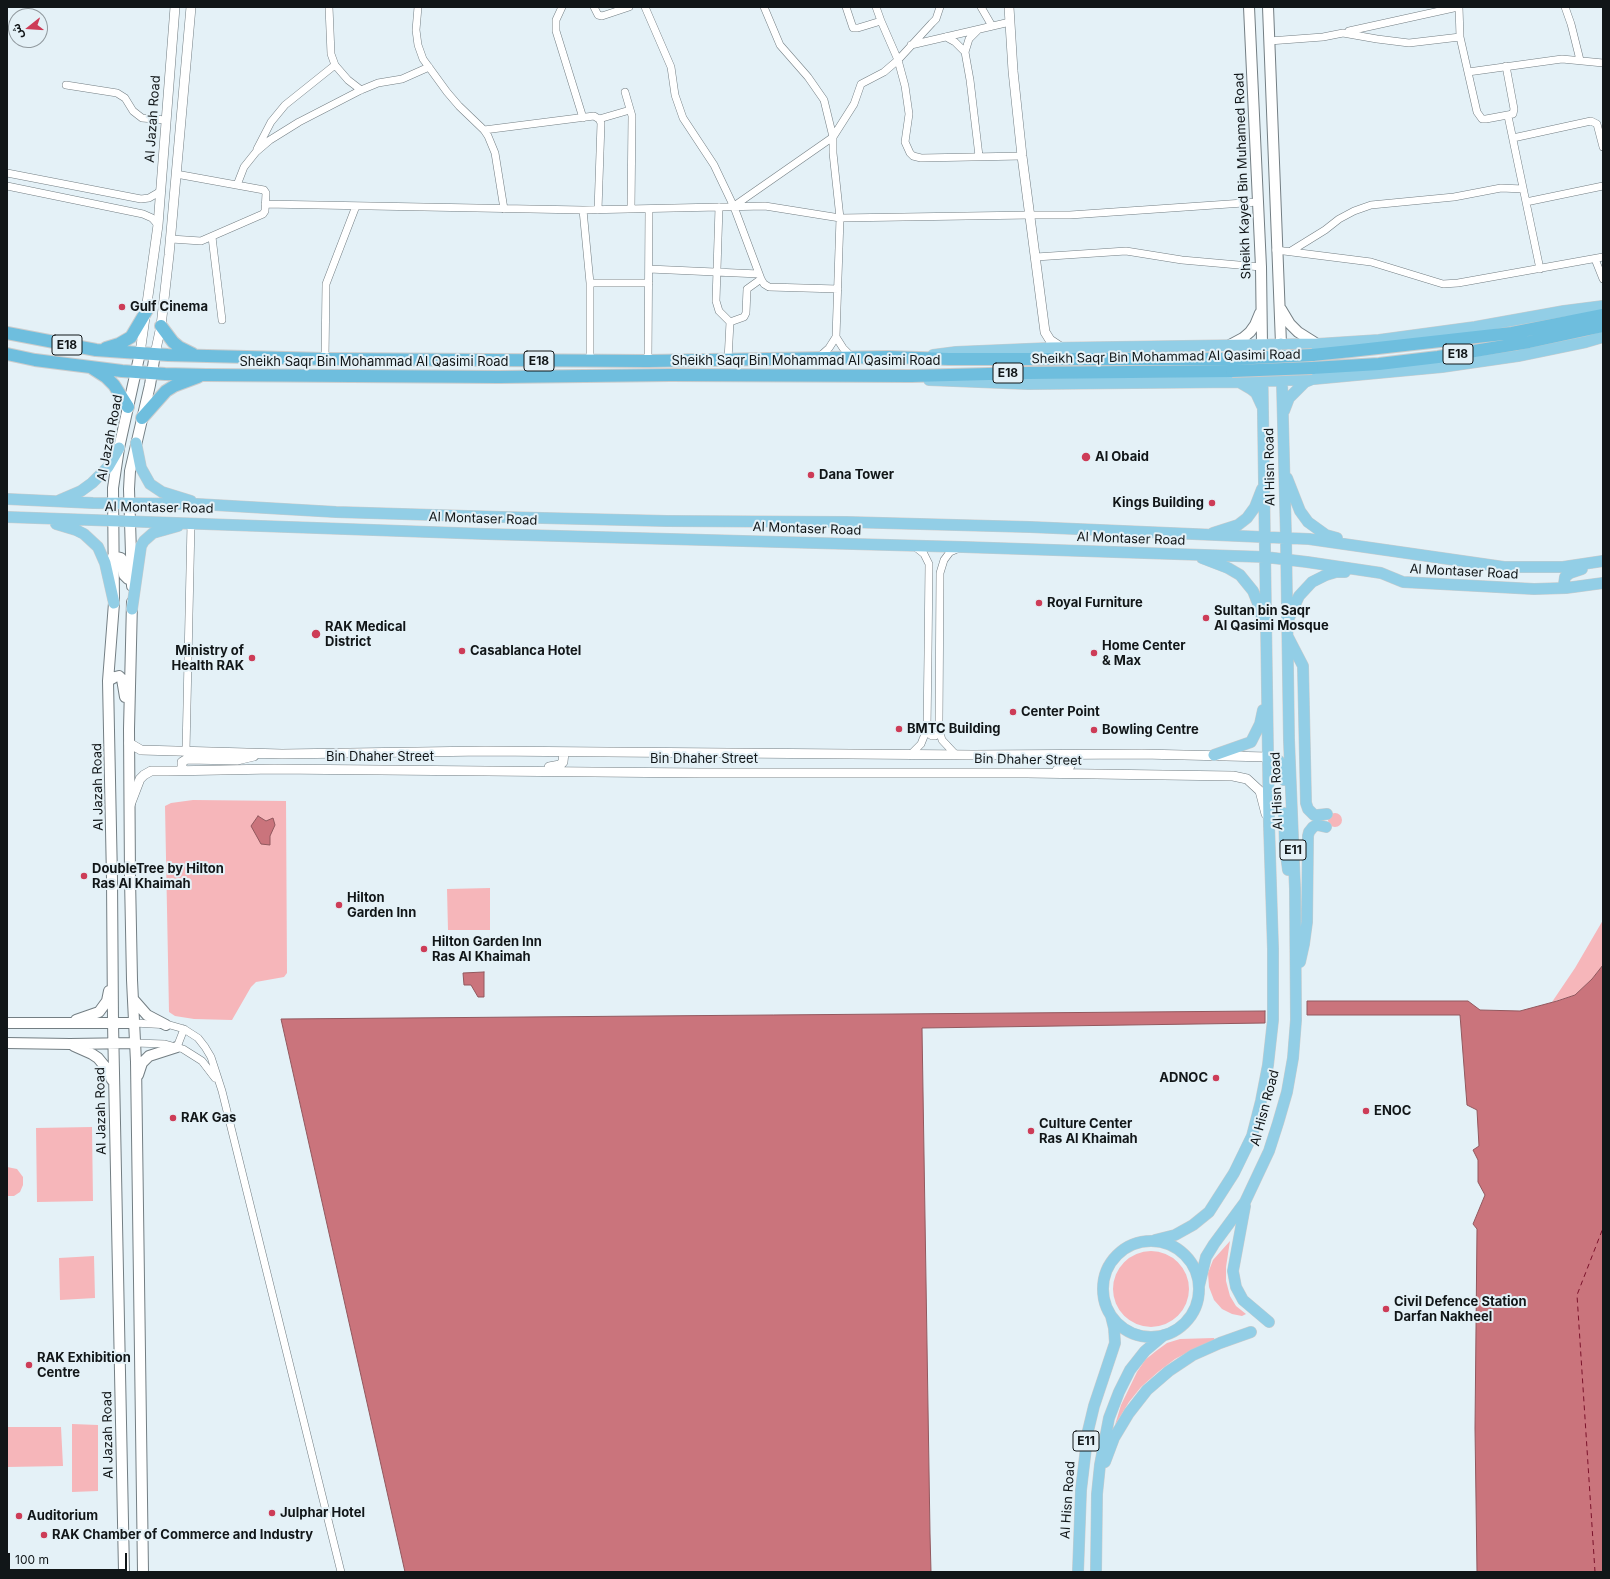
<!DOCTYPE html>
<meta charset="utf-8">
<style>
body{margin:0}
#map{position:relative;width:1610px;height:1579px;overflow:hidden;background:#e4f1f7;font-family:Inter,"Noto Sans Arabic",sans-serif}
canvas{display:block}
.frame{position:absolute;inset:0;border:8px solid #111618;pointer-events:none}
.north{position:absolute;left:8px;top:8px;width:40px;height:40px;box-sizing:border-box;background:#e4f1f7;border:1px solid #90999e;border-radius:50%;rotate:253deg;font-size:11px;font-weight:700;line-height:16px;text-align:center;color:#111618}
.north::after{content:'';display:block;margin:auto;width:14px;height:18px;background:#cd3c57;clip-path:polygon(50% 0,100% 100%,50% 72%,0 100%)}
.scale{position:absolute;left:8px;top:1553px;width:119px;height:18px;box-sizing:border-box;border:2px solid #111618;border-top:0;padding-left:5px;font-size:12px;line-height:14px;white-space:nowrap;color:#111618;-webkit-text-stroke:3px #e4f1f7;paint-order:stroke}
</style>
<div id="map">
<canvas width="1610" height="1579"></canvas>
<div class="frame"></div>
<div class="north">ش</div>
<div class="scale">100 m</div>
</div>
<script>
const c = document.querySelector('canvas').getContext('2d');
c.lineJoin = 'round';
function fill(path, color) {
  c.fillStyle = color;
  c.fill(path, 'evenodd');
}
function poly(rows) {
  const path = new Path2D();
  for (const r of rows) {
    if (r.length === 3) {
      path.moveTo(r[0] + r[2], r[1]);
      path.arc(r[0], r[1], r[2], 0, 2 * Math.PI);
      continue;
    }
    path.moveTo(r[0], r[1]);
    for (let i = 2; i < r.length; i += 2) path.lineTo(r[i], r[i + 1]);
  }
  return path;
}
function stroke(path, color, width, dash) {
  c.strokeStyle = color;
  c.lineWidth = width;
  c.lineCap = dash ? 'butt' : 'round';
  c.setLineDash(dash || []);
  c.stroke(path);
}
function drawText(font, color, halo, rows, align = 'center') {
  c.font = font + ' Inter,sans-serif';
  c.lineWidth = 4;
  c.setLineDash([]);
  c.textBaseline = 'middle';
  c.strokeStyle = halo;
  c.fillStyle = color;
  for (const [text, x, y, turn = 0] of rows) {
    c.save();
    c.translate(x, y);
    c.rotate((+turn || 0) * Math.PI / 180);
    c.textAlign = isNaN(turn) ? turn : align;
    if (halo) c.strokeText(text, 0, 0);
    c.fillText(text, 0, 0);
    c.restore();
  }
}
const green = poly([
 [193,800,286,801,287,973,284,977,256,982,251,987,232,1020,194,1019,175,1016,169,1012,165,806,171,803],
 [1335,820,7],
 [490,888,490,930,448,930,447,889],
 [1603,920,1603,965,1592,979,1575,995,1552,1002,1575,968],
 [92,1127,93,1201,37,1202,36,1128],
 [7,1167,17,1169,23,1177,23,1185,20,1192,14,1196,7,1196],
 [1230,1241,1226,1267,1226,1281,1230,1296,1236,1306,1246,1314,1242,1316,1232,1314,1222,1309,1214,1300,1209,1287,1208,1273,1213,1260],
 [1151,1289,38],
 [94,1256,95,1298,60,1300,59,1258],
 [1214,1338,1215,1341,1198,1347,1175,1359,1158,1372,1141,1387,1129,1402,1115,1425,1121,1405,1137,1372,1145,1360,1156,1351,1167,1343,1180,1339],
 [72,1424,98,1425,98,1491,72,1492],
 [7,1427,61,1427,63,1466,7,1467]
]);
const water = poly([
 [258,816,266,821,273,818,275,825,270,836,270,845,261,844,251,826,258,816],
 [1603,965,1603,1572,1477,1572,1475,1428,1477,1229,1473,1224,1485,1195,1478,1182,1478,1160,1473,1150,1479,1146,1477,1110,1467,1105,1460,1015,1307,1015,1307,1001,1468,1001,1480,1010,1520,1011,1557,1001,1575,995,1592,979,1603,965],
 [484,972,484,997,478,997,471,985,464,985,463,973,484,972],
 [1265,1011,1265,1023,922,1028,930,1534,931,1572,405,1572,281,1019,1265,1011]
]);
const ferry = poly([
 [1595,1572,1577,1295,1603,1228]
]);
const minor = poly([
 [329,7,331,54,335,65,348,80,361,90],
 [418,7,416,30,418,45,423,59,447,92,459,106,484,130,488,136,495,153,504,209],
 [562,7,556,20,556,31,583,118],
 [594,7,598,15,602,16,629,7],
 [645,7,671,67,675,95,683,118,714,165,734,207,761,279,764,284,769,287,838,289],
 [764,7,780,45,808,77,824,100,833,137,833,153,840,218,836,337,829,348,819,357],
 [846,7,853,28,858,28,881,21],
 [876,7,881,21,898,60,905,86,909,114,905,142,910,153,913,156,921,158,1022,156],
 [981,7,992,26],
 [1459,7,1460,37,1477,112,1482,119,1486,119,1513,114,1514,109,1506,66],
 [1565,7,1571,24,1580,60],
 [978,30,969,39,965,52,970,80,979,156],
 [1349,31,1458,7],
 [946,37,955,42,965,52],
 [1269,41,1323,37,1343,33,1377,39,1409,43,1460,37],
 [911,45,1010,22],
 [1468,72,1562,59,1603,63],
 [66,85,117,93,125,98,133,111,142,118,166,120],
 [625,92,632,116,631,209],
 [1508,116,1540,269],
 [484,130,594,116,599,119,630,110],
 [1513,138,1591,121,1597,124,1603,147],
 [257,149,271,122,285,105,335,65],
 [7,173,141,199,149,198,161,191],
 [237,185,244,167,256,152,270,140,299,122,361,90,378,83,402,79,429,67],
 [7,186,143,214,152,218,158,225],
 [1526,202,1603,186],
 [265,204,583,210,765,206,840,218,1030,215,1070,215,1258,202],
 [734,206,833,137,854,104,861,84,884,72,898,60,932,23,936,19,940,7],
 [719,207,716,301,719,311,730,322,728,360],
 [583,210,590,283,590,361],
 [598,210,601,123,599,119],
 [212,237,222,320],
 [171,239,201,241,263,214,265,211,266,193,264,190,176,174],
 [1276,250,1371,262,1443,284,1458,283,1603,257],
 [1291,251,1325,230,1339,219,1354,211,1371,205,1454,197,1501,188,1523,189],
 [1036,257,1126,251,1182,260,1261,267],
 [1595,259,1603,279],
 [649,269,759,274],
 [590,283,649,283],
 [730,322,744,317,746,313,747,289,761,279],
 [836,337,843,348,852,357],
 [325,359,326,284,356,206],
 [648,361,649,209],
 [927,729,929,734,932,736,935,736,940,733],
 [186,751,191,523],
 [910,755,921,744,927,729,928,654,929,564,924,554,914,546],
 [956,755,942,740,940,733,939,721,940,573,944,560,950,552,957,549],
 [134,1023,170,1025,184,1029,198,1038,205,1047,211,1057,222,1091,341,1572],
 [135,1043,165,1044,183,1049,202,1061,215,1078],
 [177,1047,184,1029]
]);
const tertiary = poly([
 [1009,7,1013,71,1022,156,1045,332,1050,340,1062,348],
 [140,353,158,225,175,7],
 [155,354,161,326,169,255,191,7],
 [129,743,141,750,282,754,485,751,973,755,1142,754,1268,757],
 [549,767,560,765,563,762,564,752],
 [182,770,182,762,187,759,237,760,254,756],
 [1057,770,1066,769,1070,766,1069,760,1059,755],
 [130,805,140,779,144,775,151,771,168,771,274,769,700,773,1027,773,1233,776,1247,779,1260,791,1266,814]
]);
const secondary = poly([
 [1249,7,1261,267,1262,345],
 [1268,7,1281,344],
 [1281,309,1290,324,1298,332,1317,344],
 [1228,346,1243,338,1250,332,1255,325,1260,313],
 [113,556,121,558,123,561,124,575,128,579,132,579],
 [132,586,129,489,130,471,150,385,155,354],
 [132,602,129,729,130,878,132,980,136,1062,143,1572],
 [108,681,115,677,119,676,122,679,125,697],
 [133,999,147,1015,166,1025],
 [76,1020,99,1012,107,1001,109,991],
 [7,1023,134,1023],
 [7,1043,70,1044,135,1043],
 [74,1046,92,1054,98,1058,107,1069,112,1080],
 [138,1075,142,1063,149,1056,177,1047],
 [124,1572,113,1023,112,879,108,681,114,603,113,488,119,448,140,353]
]);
const primary = poly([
 [933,355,956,352,1050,348,1317,344,1379,340,1475,327,1564,311,1603,306],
 [929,380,1028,384,1239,382,1314,379,1442,367,1518,356,1586,342,1603,337],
 [1239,382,1251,389,1256,393,1262,406],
 [1284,411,1289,398,1305,382,1313,379],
 [136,443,141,468,150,484,162,492,191,501],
 [1287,478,1300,511,1308,522,1326,535,1337,538],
 [7,499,93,503,197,504,336,512,501,517,667,521,846,522,1030,527,1309,539,1504,567,1563,567,1603,561],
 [60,500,81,491,92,483,108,467,119,448],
 [7,517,486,534,963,547,1265,557,1307,562,1381,573,1403,582,1534,589,1566,588,1603,583],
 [56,524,76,530,84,534,98,547,105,563,114,603],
 [1213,533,1238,525,1247,518,1255,507,1262,489],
 [1202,558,1228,568,1240,575,1253,591,1259,606,1262,618],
 [1566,588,1564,584,1565,577,1570,573,1582,569],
 [132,609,141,546,144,541,153,533,178,526],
 [1288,620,1299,596,1312,582,1326,575,1336,572,1345,572],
 [1288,637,1303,666,1306,803,1308,809,1314,815,1318,815,1327,814],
 [1214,755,1251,742,1260,724,1263,710],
 [1268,757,1274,758,1279,761,1282,766,1284,780],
 [1284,813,1285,847,1288,870],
 [1300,962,1304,944,1307,922,1308,836,1309,832,1313,827,1317,825,1326,827],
 [1245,1206,1233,1271,1236,1287,1243,1300,1269,1322],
 [1155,1240,1175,1235,1193,1225,1209,1212,1234,1173,1252,1136,1261,1101,1268,1065,1273,1020,1273,949,1269,824,1262,345],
 [1151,1289,48],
 [1199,1286,1206,1257,1214,1244,1245,1202,1269,1151,1278,1123,1287,1092,1293,1058,1296,1020,1295,889,1289,740,1286,538,1281,344],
 [1105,1462,1114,1438,1129,1413,1147,1390,1169,1371,1193,1355,1220,1343,1251,1332],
 [1078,1572,1081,1490,1088,1431,1094,1406,1115,1343,1114,1328,1111,1316],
 [1096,1572,1097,1494,1100,1465,1109,1418,1119,1392,1130,1370,1145,1351,1164,1335]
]);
const trunk = poly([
 [161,326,173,342,179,347,193,354],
 [7,333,96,350,168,355,325,359,648,361,888,357,949,359,1232,359],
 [106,348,119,344,131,337,147,310],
 [7,354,35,360,122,371,165,374,206,375,499,377,670,375,911,376,1028,373,1232,371],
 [1312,355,1351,351,1512,333,1603,315],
 [92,368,106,377,114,385,128,407],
 [1312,368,1379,364,1438,357,1529,342,1603,326],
 [142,418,166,391,174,386,198,377]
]);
const trunkBridge = poly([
 [1232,359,1312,355],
 [1232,371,1312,368]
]);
const markers = [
 [122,307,4,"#cd3c57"],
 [1086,457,5,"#cd3c57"],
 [811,475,4,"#cd3c57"],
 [1212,503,4,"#cd3c57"],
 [1039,603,4,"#cd3c57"],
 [1206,618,4,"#cd3c57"],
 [316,634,5,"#cd3c57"],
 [462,651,4,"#cd3c57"],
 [1094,653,4,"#cd3c57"],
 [252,658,4,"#cd3c57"],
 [1013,712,4,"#cd3c57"],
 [899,729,4,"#cd3c57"],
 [1094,730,4,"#cd3c57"],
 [84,876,4,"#cd3c57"],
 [339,905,4,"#cd3c57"],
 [424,949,4,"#cd3c57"],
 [1216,1078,4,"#cd3c57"],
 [1366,1111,4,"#cd3c57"],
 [173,1118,4,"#cd3c57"],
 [1031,1131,4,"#cd3c57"],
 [1386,1309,4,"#cd3c57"],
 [29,1365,4,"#cd3c57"],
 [272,1513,4,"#cd3c57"],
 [19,1516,4,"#cd3c57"],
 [44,1535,4,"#cd3c57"]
];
const shields = [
 [67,345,30],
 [1458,354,30],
 [539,361,30],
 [1008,373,30],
 [1293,850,26],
 [1086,1441,26]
];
const shieldNames = [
 ["E18",67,345],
 ["E18",1458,354],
 ["E18",539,361],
 ["E18",1008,373],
 ["E11",1293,850],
 ["E11",1086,1441]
];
const streetNames = [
 ["Al Jazah Road",153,119,-86],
 ["Sheikh Kayed Bin Muhamed Road",1243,176,-92],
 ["Sheikh Saqr Bin Mohammad Al Qasimi Road",1166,357,-1],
 ["Sheikh Saqr Bin Mohammad Al Qasimi Road",806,361],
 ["Sheikh Saqr Bin Mohammad Al Qasimi Road",374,362],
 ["Al Jazah Road",110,438,-79],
 ["Al Hisn Road",1270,467,-91],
 ["Al Montaser Road",159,508,1],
 ["Al Montaser Road",483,519,2],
 ["Al Montaser Road",807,529,2],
 ["Al Montaser Road",1131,539,2],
 ["Al Montaser Road",1464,572,3],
 ["Bin Dhaher Street",380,757],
 ["Bin Dhaher Street",704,759],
 ["Bin Dhaher Street",1028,760,1],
 ["Al Jazah Road",98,787,-91],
 ["Al Hisn Road",1277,791,-92],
 ["Al Hisn Road",1265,1108,-75],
 ["Al Jazah Road",101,1111,-91],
 ["Al Jazah Road",108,1435,-91],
 ["Al Hisn Road",1068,1500,-86]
];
const poiNames = [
 ["Gulf Cinema",130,307],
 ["Al Obaid",1095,457],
 ["Dana Tower",819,475],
 ["Kings Building",1204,503,"right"],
 ["Royal Furniture",1047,603],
 ["Sultan bin Saqr",1214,611],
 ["Al Qasimi Mosque",1214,626],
 ["RAK Medical",325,627],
 ["District",325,642],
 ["Home Center",1102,646],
 ["& Max",1102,661],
 ["Ministry of",244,651,"right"],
 ["Health RAK",244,666,"right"],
 ["Casablanca Hotel",470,651],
 ["Center Point",1021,712],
 ["BMTC Building",907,729],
 ["Bowling Centre",1102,730],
 ["DoubleTree by Hilton",92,869],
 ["Ras Al Khaimah",92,884],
 ["Hilton",347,898],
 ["Garden Inn",347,913],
 ["Hilton Garden Inn",432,942],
 ["Ras Al Khaimah",432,957],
 ["ADNOC",1208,1078,"right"],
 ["ENOC",1374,1111],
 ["RAK Gas",181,1118],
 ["Culture Center",1039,1124],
 ["Ras Al Khaimah",1039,1139],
 ["Civil Defence Station",1394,1302],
 ["Darfan Nakheel",1394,1317],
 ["RAK Exhibition",37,1358],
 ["Centre",37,1373],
 ["Julphar Hotel",280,1513],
 ["Auditorium",27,1516],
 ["RAK Chamber of Commerce and Industry",52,1535]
];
fill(green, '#f6b6ba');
fill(water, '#ca747c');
stroke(water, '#92585e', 1);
stroke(ferry, '#7b122b', 1, [5, 4]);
stroke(minor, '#737e83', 8);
stroke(tertiary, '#737e83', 10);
stroke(secondary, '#737e83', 12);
stroke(primary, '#cbcccc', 12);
stroke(trunk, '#cbcccc', 14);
stroke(minor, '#fff', 7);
stroke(tertiary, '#fff', 9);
stroke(secondary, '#fff', 10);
stroke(primary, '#92cee6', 11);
stroke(trunk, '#6ebede', 12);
stroke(trunkBridge, '#cbcccc', 14, []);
stroke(trunkBridge, '#6ebede', 12);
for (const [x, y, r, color] of markers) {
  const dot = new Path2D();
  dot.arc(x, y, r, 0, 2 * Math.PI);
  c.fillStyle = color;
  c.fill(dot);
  stroke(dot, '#e4f1f7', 1.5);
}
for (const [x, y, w] of shields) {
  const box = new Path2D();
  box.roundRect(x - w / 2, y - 10, w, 20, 3);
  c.fillStyle = '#e4f1f7';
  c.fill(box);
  stroke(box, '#111618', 1);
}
drawText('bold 12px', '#111618', null, shieldNames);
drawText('13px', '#111618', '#e4f1f7', streetNames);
drawText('bold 13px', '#111618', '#e4f1f7', poiNames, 'left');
</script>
